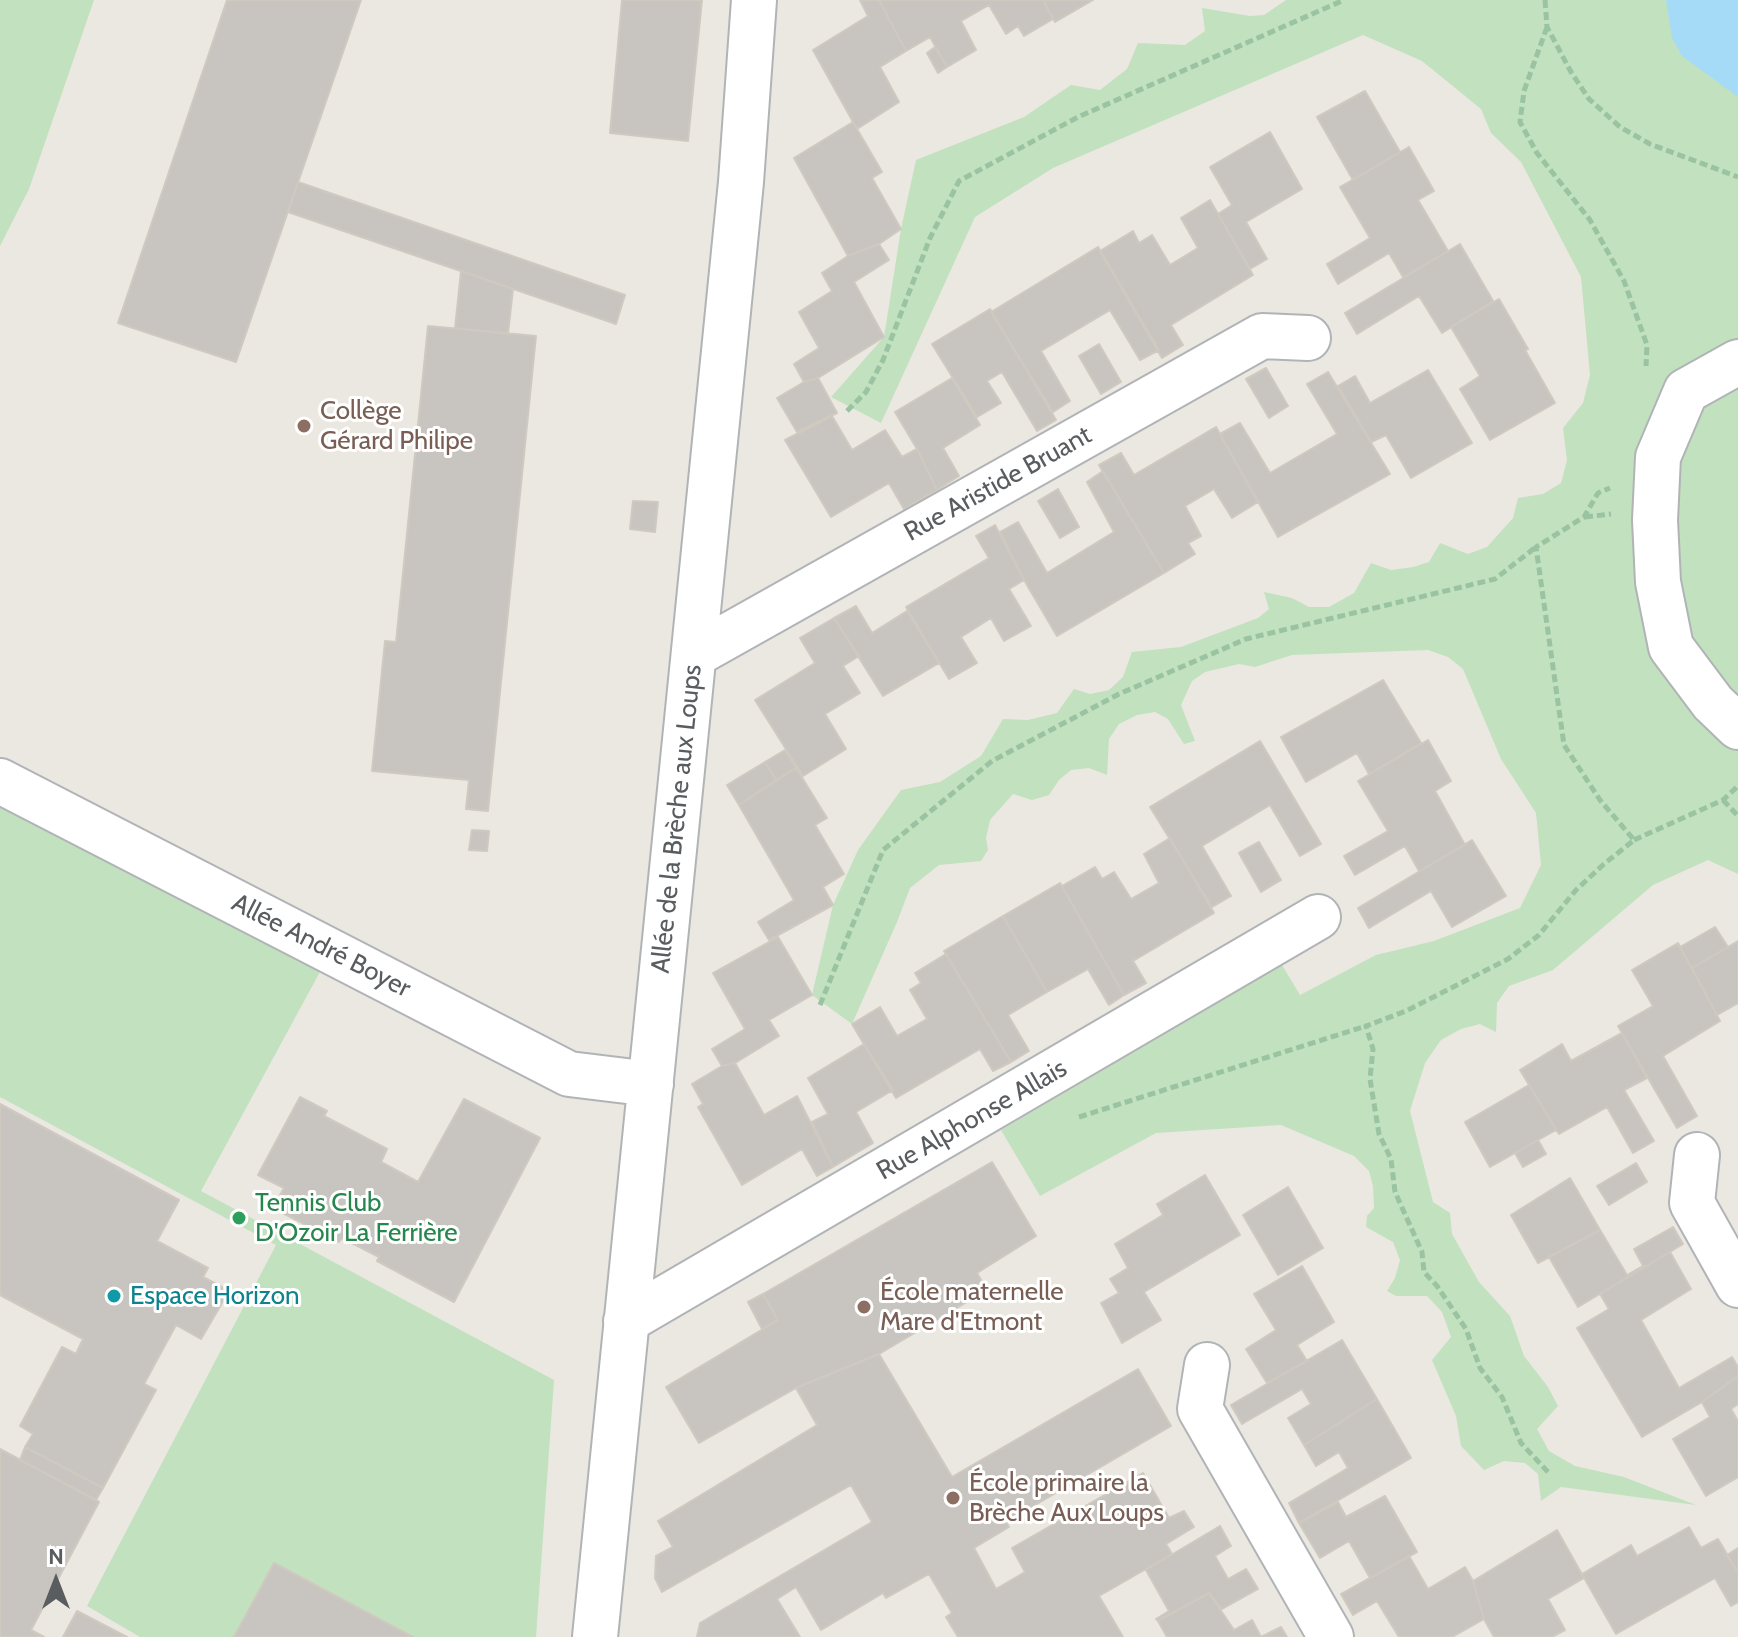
<!DOCTYPE html>
<meta charset="utf-8">
<style>
body{margin:0}
#map{position:relative;width:1738px;height:1637px;overflow:hidden;background:#ebe8e1;font-family:Cabin,sans-serif}
canvas{display:block}
.north{position:absolute;left:16px;top:1541px;width:80px;height:80px;-webkit-text-stroke:6px #fff;paint-order:stroke;rotate:0deg;font-size:22px;font-weight:700;line-height:32px;text-align:center;color:#595d60}
.north::after{content:'';display:block;margin:auto;width:28px;height:36px;background:#595d60;clip-path:polygon(50% 0,100% 100%,50% 72%,0 100%)}
</style>
<div id="map">
<canvas width="1738" height="1637"></canvas>
<div class="north">N</div>
</div>
<script>
const c = document.querySelector('canvas').getContext('2d');
c.lineJoin = 'round';
function fill(path, color) {
  c.fillStyle = color;
  c.fill(path, 'evenodd');
}
function poly(rows) {
  const path = new Path2D();
  for (const r of rows) {
    path.moveTo(r[0], r[1]);
    for (let i = 2; i < r.length; i += 2) path.lineTo(r[i], r[i + 1]);
  }
  return path;
}
function stroke(path, color, width, dash) {
  c.strokeStyle = color;
  c.lineWidth = width;
  c.lineCap = dash ? 'butt' : 'round';
  c.setLineDash(dash || []);
  c.stroke(path);
}
function drawText(font, color, halo, rows, align = 'center') {
  c.font = font + ' Cabin,sans-serif';
  c.lineWidth = 6;
  c.setLineDash([]);
  c.textBaseline = 'middle';
  c.strokeStyle = halo;
  c.fillStyle = color;
  for (const [text, x, y, turn = 0] of rows) {
    c.save();
    c.translate(x, y);
    c.rotate((+turn || 0) * Math.PI / 180);
    c.textAlign = isNaN(turn) ? turn : align;
    if (halo) c.strokeText(text, 0, 0);
    c.fillText(text, 0, 0);
    c.restore();
  }
}
const green = poly([
 [0,0,94,0,29,189,0,246],
 [1286,0,1738,0,1738,874,1708,860,1653,885,1553,970,1509,986,1497,1003,1496,1032,1480,1024,1461,1029,1441,1040,1425,1063,1410,1111,1433,1202,1450,1213,1452,1234,1479,1282,1510,1316,1524,1356,1548,1387,1558,1406,1537,1429,1549,1451,1575,1466,1624,1477,1696,1505,1561,1487,1541,1501,1538,1474,1525,1463,1504,1461,1484,1470,1461,1446,1456,1416,1432,1360,1451,1337,1442,1312,1427,1296,1396,1296,1387,1291,1395,1278,1400,1260,1393,1242,1366,1227,1367,1216,1374,1208,1373,1186,1369,1171,1354,1156,1281,1125,1156,1133,1040,1196,1001,1130,1282,965,1300,995,1376,955,1434,941,1520,908,1541,865,1536,813,1501,759,1463,669,1448,657,1428,650,1292,655,1255,667,1239,664,1205,672,1192,681,1181,705,1195,741,1184,744,1168,719,1155,712,1137,715,1119,724,1109,739,1107,775,1089,768,1071,770,1059,780,1049,795,1032,800,1013,794,990,820,986,838,988,850,981,861,939,865,910,888,897,922,852,1024,812,995,833,905,858,850,901,790,940,782,981,756,1003,719,1028,720,1057,713,1074,689,1090,694,1109,690,1123,677,1132,652,1181,647,1258,618,1269,609,1264,592,1292,598,1309,607,1329,607,1354,593,1371,563,1391,570,1413,567,1429,562,1440,543,1468,554,1487,547,1513,518,1518,498,1543,494,1561,483,1567,460,1563,428,1583,403,1590,375,1581,277,1521,162,1491,133,1481,109,1422,61,1363,35,1053,168,975,217,881,423,831,397,884,337,901,229,916,160,1024,117,1071,85,1100,90,1127,69,1138,43,1185,45,1205,31,1202,8,1250,16,1264,15],
 [0,804,321,970,201,1191,554,1380,536,1637,140,1637,87,1606,276,1245,0,1097]
]);
const water = poly([
 [1666,0,1738,0,1738,97,1682,56,1672,38]
]);
const building = poly([
 [227,0,361,0,236,362,118,323,227,0],
 [622,0,702,0,688,141,610,133,622,0],
 [860,0,879,0,906,51,880,67,899,102,857,129,813,50,868,16,860,0],
 [879,0,1043,0,1053,19,1024,36,1018,26,1006,34,989,5,961,21,976,50,947,67,930,37,906,51,879,0],
 [1043,0,1093,0,1055,22,1043,0],
 [935,47,947,67,938,73,927,53,935,47],
 [1365,91,1400,152,1353,180,1317,117,1365,91],
 [853,122,882,172,872,178,901,229,879,244,848,256,794,158,853,122],
 [1270,132,1302,189,1246,222,1267,259,1250,269,1218,214,1232,205,1210,167,1270,132],
 [1409,147,1434,191,1418,200,1448,251,1403,277,1389,253,1338,284,1327,264,1370,238,1340,187,1409,147],
 [298,182,625,295,616,324,288,212,298,182],
 [1210,200,1253,275,1171,325,1183,345,1162,358,1100,251,1133,231,1139,243,1152,235,1170,265,1198,248,1181,218,1210,200],
 [879,244,889,260,854,282,884,337,818,378,804,382,794,364,819,348,799,312,832,291,822,273,848,256,879,244],
 [1460,244,1493,301,1442,333,1419,296,1357,334,1345,313,1460,244],
 [1098,247,1159,350,1140,360,1110,310,1041,351,1070,401,1053,412,991,312,1098,247],
 [461,271,513,289,508,334,455,328,461,271],
 [1499,299,1528,349,1525,350,1555,403,1490,440,1460,389,1480,376,1451,327,1499,299],
 [990,309,1056,420,1037,431,1002,372,987,381,1001,403,977,417,932,344,990,309],
 [428,326,536,336,488,811,466,809,469,780,372,771,385,641,396,642,428,326],
 [1099,344,1121,382,1101,394,1079,356,1099,344],
 [1266,368,1288,406,1269,418,1246,379,1266,368],
 [1428,370,1472,443,1411,478,1386,435,1371,442,1338,386,1355,376,1370,403,1428,370],
 [1328,372,1390,474,1278,537,1220,434,1240,423,1270,473,1337,434,1307,384,1328,372],
 [818,378,837,413,797,432,777,398,804,382,818,378],
 [952,378,980,425,943,448,959,476,937,490,917,449,895,412,952,378],
 [832,416,852,450,885,430,902,457,917,449,937,490,904,509,889,483,831,517,785,440,832,416],
 [1216,427,1258,502,1232,518,1214,489,1185,506,1201,536,1188,543,1195,554,1164,573,1099,465,1121,453,1134,475,1216,427],
 [1103,471,1164,573,1057,636,1024,580,1000,532,1018,522,1047,573,1114,532,1087,482,1103,471],
 [1058,489,1079,527,1060,538,1038,501,1058,489],
 [633,501,658,502,655,532,630,529,633,501],
 [995,525,1024,580,1009,589,1031,626,1004,641,991,618,961,637,977,663,949,679,906,607,989,558,976,536,995,525],
 [856,606,872,633,907,611,939,663,883,696,834,618,856,606],
 [834,618,859,656,843,666,860,693,825,714,846,749,803,776,755,700,815,663,800,638,834,618],
 [1383,680,1421,743,1369,774,1357,753,1306,782,1281,737,1383,680],
 [1428,740,1451,781,1435,791,1465,845,1419,871,1405,846,1355,875,1344,856,1388,831,1358,781,1428,740],
 [1260,741,1321,844,1300,856,1270,805,1202,846,1231,896,1212,907,1150,807,1260,741],
 [785,750,796,768,776,780,765,762,785,750],
 [765,762,776,780,739,805,727,785,765,762],
 [796,768,827,818,815,825,844,874,823,887,833,905,769,940,758,922,794,900,739,805,796,768],
 [472,830,489,831,487,851,469,850,472,830],
 [1170,838,1214,913,1133,961,1146,983,1124,995,1062,886,1095,867,1102,879,1114,872,1131,899,1159,883,1144,854,1170,838],
 [1472,840,1506,896,1452,927,1431,891,1369,928,1358,908,1472,840],
 [1259,842,1281,880,1261,892,1239,853,1259,842],
 [1060,883,1124,995,1109,1005,1088,969,1047,992,1003,916,1060,883],
 [1003,916,1047,992,1008,1015,1029,1051,1011,1062,944,951,1003,916],
 [1715,927,1728,947,1692,968,1680,947,1715,927],
 [778,937,812,995,769,1020,779,1036,735,1063,722,1066,712,1049,745,1029,713,973,778,937],
 [1738,941,1738,1003,1717,1015,1692,968,1738,941],
 [1678,943,1720,1021,1663,1056,1697,1116,1677,1128,1618,1026,1653,1006,1632,970,1678,943],
 [946,954,1011,1062,993,1071,980,1049,896,1098,852,1024,880,1007,897,1036,927,1019,910,990,921,983,915,973,946,954],
 [1622,1033,1647,1078,1624,1090,1654,1141,1633,1153,1607,1107,1559,1134,1520,1070,1562,1044,1571,1061,1622,1033],
 [864,1044,893,1090,856,1112,873,1143,833,1167,812,1122,828,1114,808,1078,864,1044],
 [735,1063,764,1115,797,1096,833,1167,817,1176,802,1149,742,1185,698,1107,703,1104,692,1084,722,1066,735,1063],
 [1529,1085,1556,1130,1490,1167,1465,1122,1529,1085],
 [300,1097,327,1111,324,1116,387,1149,381,1162,418,1182,464,1099,540,1138,454,1302,377,1261,379,1257,342,1238,339,1242,273,1208,284,1188,258,1175,300,1097],
 [0,1104,179,1200,157,1241,208,1268,203,1277,222,1287,225,1298,201,1339,176,1325,144,1384,156,1390,103,1488,25,1447,33,1434,20,1426,62,1347,76,1354,83,1339,0,1295,0,1104],
 [1538,1140,1546,1154,1523,1167,1515,1153,1538,1140],
 [992,1162,1036,1236,977,1273,987,1290,879,1354,796,1388,699,1443,666,1387,778,1320,763,1294,992,1162],
 [1636,1163,1647,1182,1609,1205,1597,1186,1636,1163],
 [1205,1175,1240,1235,1144,1292,1161,1320,1122,1343,1101,1303,1119,1293,1110,1279,1128,1268,1115,1244,1163,1215,1157,1204,1205,1175],
 [1570,1178,1600,1230,1538,1263,1511,1215,1570,1178],
 [1288,1187,1323,1248,1278,1275,1243,1215,1288,1187],
 [1673,1227,1683,1244,1578,1307,1549,1257,1600,1230,1627,1275,1643,1266,1634,1249,1673,1227],
 [1670,1252,1691,1289,1641,1320,1679,1388,1732,1357,1738,1367,1738,1376,1702,1402,1642,1437,1577,1328,1609,1309,1600,1294,1670,1252],
 [1302,1266,1334,1322,1297,1345,1307,1361,1267,1383,1246,1349,1276,1330,1254,1294,1302,1266],
 [763,1294,778,1320,762,1329,748,1302,763,1294],
 [1342,1340,1377,1399,1304,1445,1288,1418,1311,1404,1302,1389,1242,1424,1231,1405,1342,1340],
 [879,1354,952,1477,1138,1369,1171,1426,1006,1522,1009,1527,974,1548,996,1589,1025,1572,1012,1548,1143,1473,1169,1518,1184,1511,1194,1527,1166,1544,1172,1554,1099,1596,1123,1637,958,1637,946,1617,952,1613,929,1574,886,1598,883,1593,821,1630,796,1587,777,1599,800,1637,697,1637,700,1623,872,1522,851,1485,662,1592,655,1578,656,1556,673,1547,658,1521,817,1425,796,1388,879,1354],
 [1738,1376,1738,1404,1731,1409,1738,1421,1738,1477,1706,1496,1673,1439,1710,1417,1702,1402,1738,1376],
 [1377,1399,1411,1458,1299,1523,1289,1503,1348,1468,1339,1452,1316,1466,1304,1445,1377,1399],
 [25,1447,103,1488,96,1500,20,1460,25,1447],
 [0,1449,99,1502,31,1630,44,1637,0,1637,0,1449],
 [1385,1496,1417,1552,1370,1578,1349,1541,1320,1558,1299,1523,1338,1502,1346,1517,1385,1496],
 [1220,1526,1231,1546,1215,1556,1228,1579,1246,1569,1258,1589,1222,1609,1209,1593,1158,1621,1156,1619,1169,1611,1146,1570,1220,1526],
 [1689,1527,1701,1548,1718,1539,1738,1573,1738,1602,1731,1606,1715,1578,1616,1634,1582,1574,1631,1545,1637,1556,1689,1527],
 [1557,1530,1584,1578,1548,1599,1565,1630,1552,1637,1494,1637,1484,1619,1473,1581,1557,1530],
 [1738,1548,1738,1573,1727,1555,1738,1548],
 [1409,1556,1428,1589,1465,1567,1473,1581,1484,1619,1452,1637,1399,1637,1377,1601,1353,1615,1341,1594,1409,1556],
 [274,1563,413,1637,234,1637,274,1563],
 [1209,1593,1234,1630,1252,1620,1261,1637,1167,1637,1158,1621,1209,1593],
 [77,1611,127,1637,63,1637,77,1611],
 [1281,1627,1287,1637,1261,1637,1281,1627]
]);
const path = poly([
 [1545,0,1547,27,1571,72,1589,99,1620,127,1650,144,1738,177],
 [1547,27,1524,91,1520,122,1537,153,1590,220,1624,281,1647,345,1646,366],
 [847,411,866,392,883,360,930,238,959,181,1078,117,1344,0],
 [1585,517,1611,514],
 [1723,800,1738,816],
 [1634,840,1723,800,1738,786],
 [820,1005,883,850,992,761,1119,694,1246,639,1495,579,1536,547],
 [1079,1117,1366,1026],
 [1548,1472,1521,1443,1502,1397,1480,1368,1466,1329,1437,1286,1424,1272,1422,1252,1395,1192,1391,1159,1379,1134,1370,1079,1373,1049,1366,1026,1406,1011,1508,959,1539,935,1576,890,1604,864,1634,840,1600,800,1564,745,1536,547,1584,517,1598,493,1610,488]
]);
const minor = poly([
 [1738,362,1686,391,1658,457,1655,520,1658,582,1671,647,1713,703,1738,727],
 [694,655,1262,336,1308,338],
 [0,781,569,1074,651,1084],
 [1697,1155,1692,1203,1738,1285],
 [626,1321,1318,917],
 [1207,1365,1200,1409,1331,1637],
 [595,1637,741,182,754,0]
]);
const markers = [
 [304,426,8,"#8d6e63"],
 [239,1218,8,"#2e9e5b"],
 [114,1296,8,"#0f9aa8"],
 [864,1307,8,"#8d6e63"],
 [953,1498,8,"#8d6e63"]
];
const educationNames = [
 ["Collège",320,411],
 ["Gérard Philipe",320,441],
 ["École maternelle",880,1292],
 ["Mare d'Etmont",880,1322],
 ["École primaire la",969,1483],
 ["Brèche Aux Loups",969,1513]
];
const streetNames = [
 ["Rue Aristide Bruant",998,484,-29],
 ["Allée de la Brèche aux Loups",677,819,-84],
 ["Allée André Boyer",321,946,27],
 ["Rue Alphonse Allais",972,1120,-30]
];
const leisureNames = [
 ["Tennis Club",255,1203],
 ["D'Ozoir La Ferrière",255,1233]
];
const cultureNames = [
 ["Espace Horizon",130,1296]
];
fill(green, '#c2e1bf');
fill(water, '#a5dbf6');
fill(building, '#c8c5c0');
stroke(building, '#cfc9c0', 2);
stroke(minor, '#b1b4b7', 48);
stroke(path, '#9ac3a2', 5, [8, 4]);
stroke(minor, '#fff', 44);
for (const [x, y, r, color] of markers) {
  const dot = new Path2D();
  dot.arc(x, y, r, 0, 2 * Math.PI);
  c.fillStyle = color;
  c.fill(dot);
  stroke(dot, '#fff', 3);
}
drawText('26px', '#785e54', '#fff', educationNames, 'left');
drawText('26px', '#595d60', '#fff', streetNames);
drawText('26px', '#27864d', '#fff', leisureNames, 'left');
drawText('26px', '#0d838f', '#fff', cultureNames, 'left');
</script>
